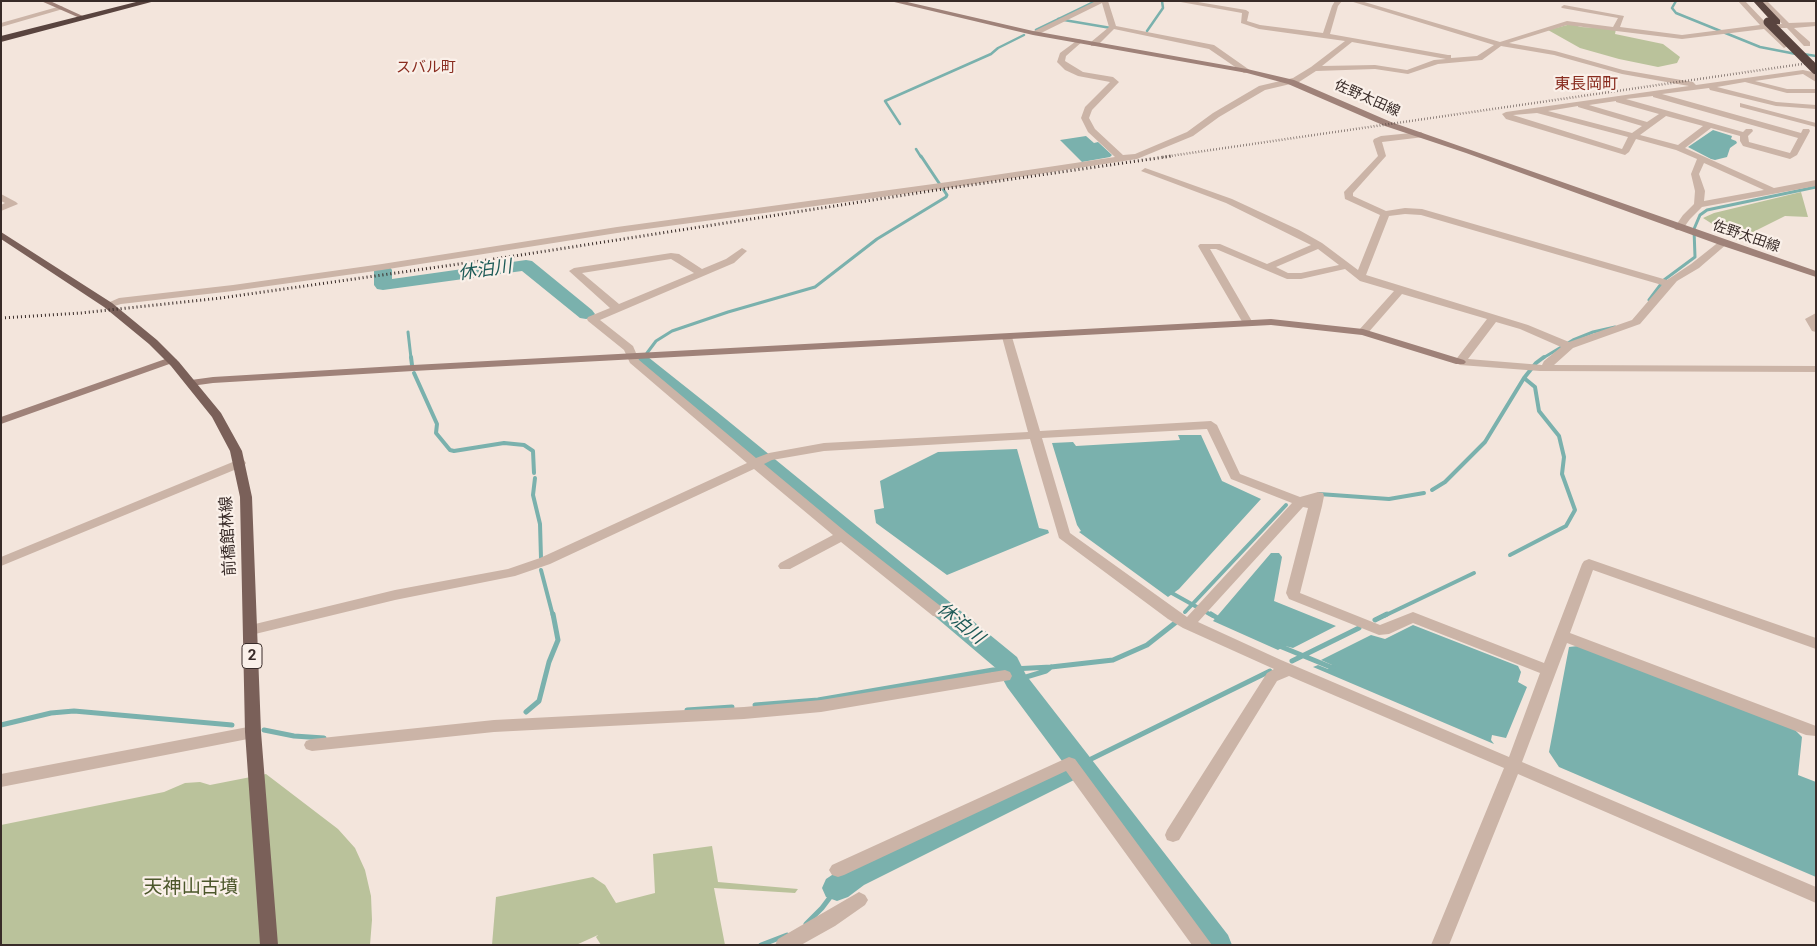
<!DOCTYPE html>
<meta charset="utf-8">
<style>
body{margin:0}
#map{position:relative;width:1817px;height:946px;overflow:hidden;background:#f3e5dc;font-family:Roboto,sans-serif}
canvas{display:block}
.frame{position:absolute;inset:0;border:2px solid #382b28;pointer-events:none}
</style>
<div id="map">
<canvas width="1817" height="946"></canvas>
<div class="frame"></div>
</div>
<script>
const c = document.querySelector('canvas').getContext('2d');
c.lineJoin = 'round';
function fill(path, color) {
  c.fillStyle = color;
  c.fill(path, 'evenodd');
}
function poly(rows) {
  const path = new Path2D();
  for (const r of rows) {
    path.moveTo(r[0], r[1]);
    for (let i = 2; i < r.length; i += 2) path.lineTo(r[i], r[i + 1]);
  }
  return path;
}
function stroke(path, color, width, dash) {
  c.strokeStyle = color;
  c.lineWidth = width;
  c.lineCap = dash ? 'butt' : 'round';
  c.setLineDash(dash || []);
  c.stroke(path);
}
function drawText(font, color, halo, rows, align = 'center') {
  c.font = font + ' Roboto,"Noto Sans JP",sans-serif';
  c.lineWidth = 4.5;
  c.setLineDash([]);
  c.textBaseline = 'middle';
  c.strokeStyle = halo;
  c.fillStyle = color;
  for (const [text, x, y, turn = 0] of rows) {
    c.save();
    c.translate(x, y);
    c.rotate((+turn || 0) * Math.PI / 180);
    c.textAlign = isNaN(turn) ? turn : align;
    if (halo) c.strokeText(text, 0, 0);
    c.fillText(text, 0, 0);
    c.restore();
  }
}
const green = poly([
 [1571,24,1581,27,1616,29,1615,34,1663,44,1680,57,1677,63,1658,67,1619,59,1580,48,1548,30],
 [1801,192,1808,217,1785,216,1737,240,1703,218,1714,213],
 [266,774,338,829,355,848,365,870,371,896,372,920,370,945,1,945,1,825,164,792,185,783,200,782,210,785],
 [712,846,718,882,798,889,795,893,714,888,725,945,601,945,596,937,598,935,576,945,492,945,496,897,593,877,605,885,616,903,655,893,653,854]
]);
const water = poly([
 [1713,130,1732,136,1731,139,1736,141,1737,143,1730,148,1727,157,1715,160,1711,159,1688,147],
 [1086,136,1094,143,1098,142,1112,155,1110,157,1082,162,1060,140],
 [1178,435,1201,435,1222,481,1261,499,1179,589,1168,597,1079,532,1081,531,1077,525,1052,443,1073,442,1076,446,1180,440],
 [1017,449,1039,528,1048,530,1049,533,947,575,876,523,874,510,884,508,880,481,938,452],
 [1271,553,1279,553,1282,557,1274,601,1336,626,1293,648,1285,646,1278,650,1213,621],
 [1413,625,1518,666,1521,672,1518,682,1527,687,1506,738,1492,735,1491,740,1494,744,1313,667,1318,665,1328,669,1332,665,1321,660,1371,635,1385,639],
 [1578,646,1794,729,1802,737,1798,775,1816,782,1816,877,1559,767,1549,752,1569,647]
]);
const streamFar3 = poly([
 [1676,1,1672,8,1676,13,1760,47,1796,54],
 [1058,19,1111,28],
 [1036,30,1094,2],
 [1147,31,1163,8,1162,1],
 [1803,54,1816,56],
 [900,124,885,101,991,54,998,48,1024,35],
 [916,149,921,157]
]);
const streamFar2 = poly([
 [1649,300,1664,280,1695,257,1694,229,1700,215,1707,210,1816,187],
 [408,332,411,358],
 [647,353,656,341,672,331,728,312,815,287,877,239,946,197,947,195,921,156],
 [1543,358,1573,340,1593,332,1615,327]
]);
const streamFar1 = poly([
 [411,357,412,365],
 [414,373,437,424,436,433,450,450,454,451,504,443,524,445,533,451,534,473],
 [535,478,533,495,540,524,541,558],
 [1432,490,1445,482,1485,442,1524,378,1536,363,1544,357],
 [1319,494,1389,499,1424,493],
 [1510,555,1566,526,1575,510,1562,474,1564,457,1559,436,1539,411,1535,387,1524,378],
 [541,570,553,616],
 [1170,592,1213,616],
 [1185,612,1286,505],
 [1384,616,1474,573]
]);
const stream = poly([
 [1211,614,1219,619],
 [1375,620,1387,614],
 [1277,645,1333,668],
 [1292,661,1359,628],
 [1016,680,1046,671,1051,667],
 [755,705,818,700,993,670,1051,667,1113,660,1147,645,1175,623],
 [687,710,732,707],
 [526,712,539,701,549,662,558,640,553,614],
 [1,725,51,713,74,711,232,725],
 [264,730,294,736,324,738],
 [1081,764,1270,671],
 [806,924,822,908,837,888],
 [761,945,787,935]
]);
const river = poly([
 [526,260,532,261,592,310,595,314,592,318,586,319,580,318,522,271,383,290,377,289,374,285,374,270,377,266,383,265,389,266,392,270,392,279,526,260],
 [641,355,648,357,716,411,1017,657,1026,675,1228,935,1232,945,1199,945,1076,779,864,885,848,897,837,901,826,897,822,888,826,879,844,867,1062,761,1007,687,998,670,702,419,634,365,632,361,634,357,641,355]
]);
const street = poly([
 [1096,1,1108,1,1116,26,1214,45,1251,71,1244,73,1209,49,1114,29,1097,46,1091,46,1091,42,1109,27,1102,3,1037,35,1030,33,1096,1],
 [1175,1,1192,1,1246,10,1249,12,1247,21,1260,25,1323,33,1332,6,1335,1,1342,1,1338,6,1330,34,1448,55,1451,55,1451,58,1477,56,1494,45,1350,1,1361,1,1500,42,1567,21,1613,27,1618,18,1562,8,1561,7,1564,5,1624,16,1620,27,1682,35,1760,25,1738,1,1745,1,1767,24,1782,24,1760,1,1767,1,1789,23,1816,22,1816,26,1794,28,1810,42,1810,46,1804,46,1787,28,1771,28,1788,46,1784,48,1764,29,1682,39,1567,25,1509,43,1555,51,1623,70,1693,82,1696,85,1803,70,1812,72,1816,76,1816,82,1803,74,1755,81,1787,89,1816,89,1816,93,1787,93,1745,82,1717,87,1776,102,1816,105,1816,109,1776,106,1710,90,1709,88,1662,94,1801,133,1803,129,1809,129,1810,131,1797,155,1790,159,1743,146,1740,141,1740,136,1711,128,1685,148,1774,188,1816,180,1816,186,1702,207,1690,219,1682,230,1676,230,1674,228,1683,215,1694,204,1695,191,1691,174,1697,159,1676,150,1636,139,1629,152,1625,155,1506,119,1502,114,1506,112,1689,86,1622,74,1554,55,1501,46,1482,60,1438,64,1408,74,1375,69,1316,71,1299,82,1265,90,1219,117,1193,136,1137,159,948,188,617,233,382,270,233,291,121,304,108,308,103,305,119,298,233,285,382,264,617,227,948,182,1115,157,1088,132,1081,118,1085,107,1110,82,1078,76,1065,70,1057,62,1060,53,1079,39,1083,41,1066,56,1065,61,1083,72,1113,77,1119,82,1092,110,1089,118,1095,129,1123,155,1135,154,1187,132,1213,113,1259,86,1293,78,1311,67,1345,41,1259,29,1241,23,1242,13,1175,1],
 [1352,42,1446,59,1434,60,1407,70,1375,65,1322,66,1352,42],
 [1653,96,1653,97,1798,138,1790,153,1749,142,1748,136,1753,131,1752,129,1746,129,1743,132,1626,99,1653,96],
 [1616,101,1616,102,1659,114,1647,122,1589,105,1616,101],
 [1578,106,1578,107,1642,126,1632,133,1548,111,1578,106],
 [1537,113,1628,137,1622,149,1513,115,1537,113],
 [1666,116,1703,126,1678,145,1640,135,1666,116],
 [1704,163,1764,190,1704,201,1705,191,1699,174,1704,163],
 [61,6,63,7,63,9,1,27,1,23,61,6],
 [1740,103,1816,123,1816,127,1740,107,1740,103],
 [1421,132,1425,135,1424,137,1382,142,1386,156,1353,193,1353,196,1386,211,1405,208,1422,209,1667,280,1691,264,1720,241,1723,240,1728,243,1699,268,1677,281,1640,324,1573,348,1554,365,1816,366,1816,372,1540,371,1460,365,1454,362,1487,319,1402,294,1367,334,1359,334,1358,332,1359,330,1394,291,1360,281,1345,269,1301,279,1287,279,1216,249,1210,249,1253,323,1248,326,1244,325,1198,246,1200,244,1220,244,1267,264,1311,245,1226,203,1141,171,1145,168,1148,169,1232,199,1299,230,1322,243,1358,270,1380,215,1345,199,1344,192,1378,156,1373,141,1374,139,1381,136,1421,132],
 [1405,214,1421,215,1662,285,1632,320,1569,342,1528,325,1366,275,1389,216,1405,214],
 [1318,249,1339,265,1301,273,1288,273,1276,267,1318,249],
 [1496,322,1520,329,1561,347,1544,361,1542,365,1468,359,1496,322],
 [1,194,16,202,18,204,1,211,1,205,5,203,1,201,1,194],
 [742,248,747,251,734,263,600,320,633,346,639,360,756,458,769,453,824,443,1028,432,1002,337,1007,334,1012,337,1040,431,1211,421,1217,425,1240,474,1300,497,1318,492,1323,493,1324,496,1322,506,1300,593,1380,625,1413,612,1544,663,1582,564,1584,561,1589,559,1816,638,1816,649,1593,570,1570,633,1816,726,1816,736,1806,735,1567,643,1522,762,1816,887,1816,903,1518,774,1449,945,1431,945,1504,768,1289,676,1277,681,1179,840,1173,842,1167,840,1165,835,1167,830,1267,673,1274,669,1183,628,1168,619,1059,538,1030,439,824,451,772,460,764,464,847,533,943,608,945,612,943,616,938,617,933,616,841,542,790,569,780,569,778,566,780,563,833,535,754,469,550,564,515,576,395,600,251,635,246,634,244,630,246,626,251,625,395,590,508,569,540,558,747,463,630,363,624,350,588,321,587,319,588,317,610,308,569,271,574,268,671,253,679,254,702,269,726,259,742,248],
 [671,259,694,273,619,304,582,273,671,259],
 [1207,429,1231,479,1292,503,1187,617,1070,533,1042,438,1207,429],
 [1303,507,1308,508,1286,593,1289,599,1379,635,1389,634,1413,623,1540,673,1509,757,1281,660,1198,622,1303,507],
 [1816,313,1816,332,1812,331,1805,319,1816,313],
 [240,459,244,460,246,463,244,466,1,566,1,557,240,459],
 [1005,670,1010,672,1012,676,1010,680,821,712,744,719,494,732,312,751,306,749,304,745,306,741,312,739,494,720,744,707,821,700,1005,670],
 [253,726,259,728,261,732,259,736,253,738,1,787,1,774,253,726],
 [1069,757,1075,759,1212,945,1192,945,1066,771,844,875,838,877,832,875,829,870,832,865,1069,757],
 [859,892,865,895,868,900,865,905,835,926,801,945,775,945,778,939,859,892]
]);
const secondary = poly([
 [41,1,50,1,87,18,82,19,41,1],
 [890,1,903,1,1033,31,1247,69,1294,80,1391,122,1816,271,1816,277,1720,245,1466,153,1385,126,1288,84,1247,73,1033,35,890,1],
 [1271,319,1363,329,1464,360,1466,362,1464,364,1456,364,1362,335,1271,325,413,371,213,383,191,386,185,383,191,380,213,377,413,365,1271,319],
 [171,357,177,360,175,362,1,424,1,417,171,357]
]);
const primary = poly([
 [1,232,112,303,157,340,179,362,221,413,242,451,252,497,261,732,278,945,260,945,245,732,240,497,230,451,212,417,171,366,149,344,104,307,1,239,1,232]
]);
const highway = poly([
 [140,1,155,1,1,42,1,36,140,1],
 [1753,1,1762,1,1780,20,1780,24,1774,24,1753,1]
]);
const railFar1 = poly([
 [1163,157,1816,62]
]);
const rail = poly([
 [1,318,81,313,221,298,508,257,943,189,1172,156]
]);
const highwayBridge = poly([
 [1768,22,1816,70]
]);
const farStreetnames = [
 ["佐野太田線",1367,99,24],
 ["佐野太田線",1746,237,19]
];
const farNeighbourhoodnames = [
 ["スバル町",426,68]
];
const shields = [
 [252,656,20]
];
const shieldNames = [
 ["2",252,656]
];
const farQuarternames = [
 ["東長岡町",1586,85]
];
const streetNames = [
 ["前橋館林線",229,536,-93]
];
const waterNames = [
 ["休泊川",485,271,-8],
 ["休泊川",960,624,39]
];
const nearParknames = [
 ["天神山古墳",191,888]
];
fill(green, '#bac29b');
fill(water, '#7ab1ad');
stroke(streamFar3, '#7ab1ad', 2.5);
stroke(streamFar2, '#7ab1ad', 3);
stroke(streamFar1, '#7ab1ad', 4);
stroke(stream, '#7ab1ad', 5);
fill(river, '#7ab1ad');
fill(street, '#cbb4a7');
fill(secondary, '#9f8279');
fill(primary, '#7a6059');
fill(highway, '#59443f');
stroke(railFar1, '#382b28', 2.5, [0.5, 2.5]);
stroke(rail, '#382b28', 3, [1, 3]);
stroke(highwayBridge, '#59443f', 9);
drawText('14px', '#382b28', '#faf0e9', farStreetnames);
drawText('15px', '#892c1f', '#faf0e9', farNeighbourhoodnames);
for (const [x, y, w] of shields) {
  const box = new Path2D();
  box.roundRect(x - w / 2, y - 12.5, w, 25, 4);
  c.fillStyle = '#faf0e9';
  c.fill(box);
  stroke(box, '#382b28', 1);
}
drawText('bold 15px', '#382b28', null, shieldNames);
drawText('16px', '#892c1f', '#faf0e9', farQuarternames);
drawText('16px', '#382b28', '#faf0e9', streetNames);
drawText('italic 18px', '#1c5a57', '#faf0e9', waterNames);
drawText('19px', '#4c572b', '#faf0e9', nearParknames);
</script>
